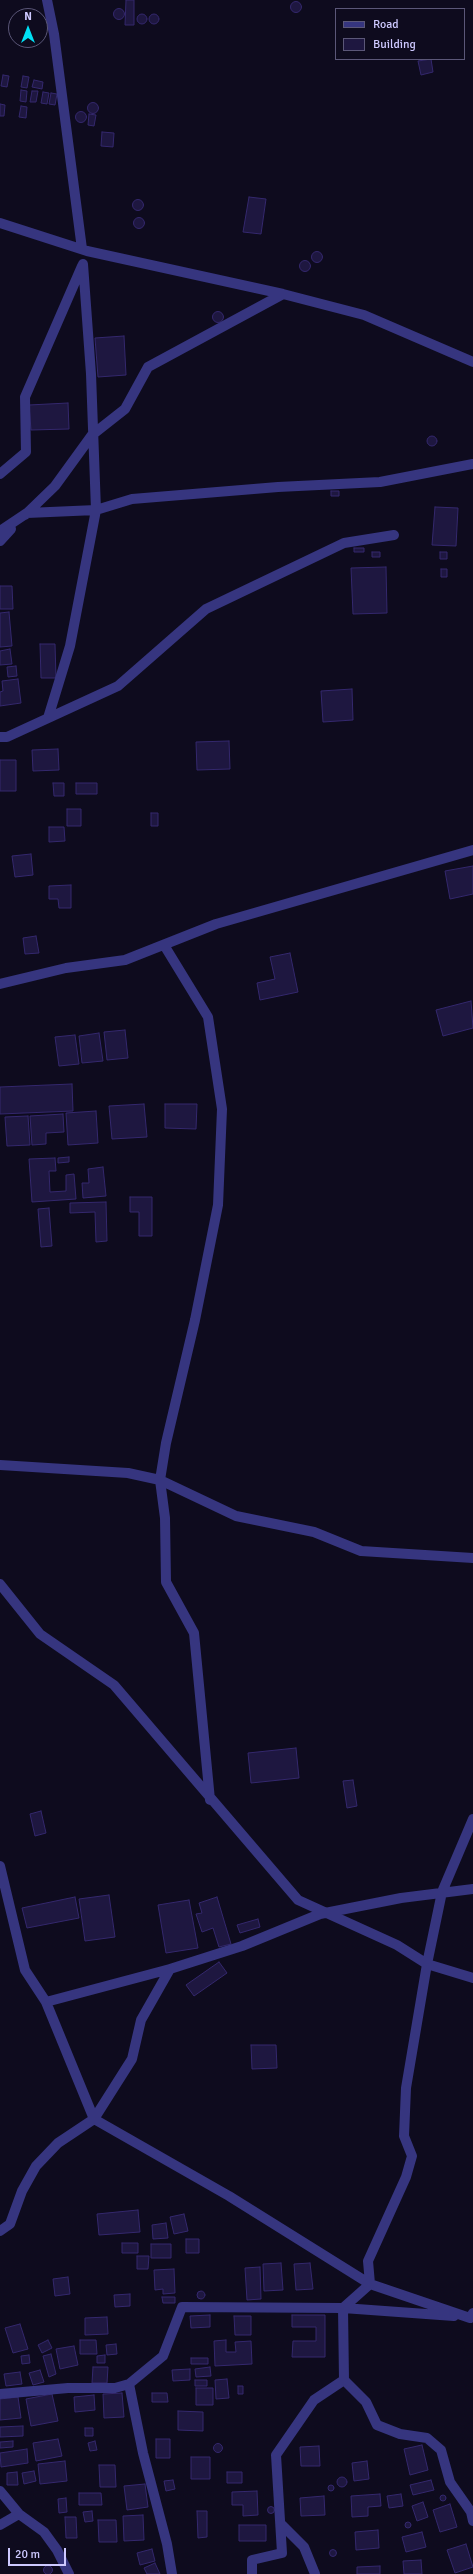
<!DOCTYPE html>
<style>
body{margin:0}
#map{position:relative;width:473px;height:2574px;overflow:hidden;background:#0e0b1e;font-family:Signika,sans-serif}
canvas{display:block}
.legend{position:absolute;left:335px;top:8px;width:130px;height:52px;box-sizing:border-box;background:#0e0b1e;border:1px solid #5b5778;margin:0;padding:5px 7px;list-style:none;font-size:12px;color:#cec9ff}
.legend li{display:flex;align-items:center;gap:8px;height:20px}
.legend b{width:20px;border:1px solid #5b5778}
.north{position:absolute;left:8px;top:8px;width:40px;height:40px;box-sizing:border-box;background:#0e0b1e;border:1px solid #5b5778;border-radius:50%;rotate:0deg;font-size:11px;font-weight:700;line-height:16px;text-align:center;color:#cec9ff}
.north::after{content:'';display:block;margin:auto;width:14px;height:18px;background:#00e0f4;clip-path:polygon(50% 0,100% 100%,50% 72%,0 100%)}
.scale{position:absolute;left:8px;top:2548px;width:58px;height:18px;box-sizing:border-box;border:2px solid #cec9ff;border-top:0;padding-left:5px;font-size:12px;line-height:14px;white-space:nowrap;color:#cec9ff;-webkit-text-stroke:3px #0e0b1e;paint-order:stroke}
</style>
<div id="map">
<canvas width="473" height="2574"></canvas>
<ul class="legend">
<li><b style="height:5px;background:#36357f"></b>Road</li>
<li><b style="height:11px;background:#1e1740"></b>Building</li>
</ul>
<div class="north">N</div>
<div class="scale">20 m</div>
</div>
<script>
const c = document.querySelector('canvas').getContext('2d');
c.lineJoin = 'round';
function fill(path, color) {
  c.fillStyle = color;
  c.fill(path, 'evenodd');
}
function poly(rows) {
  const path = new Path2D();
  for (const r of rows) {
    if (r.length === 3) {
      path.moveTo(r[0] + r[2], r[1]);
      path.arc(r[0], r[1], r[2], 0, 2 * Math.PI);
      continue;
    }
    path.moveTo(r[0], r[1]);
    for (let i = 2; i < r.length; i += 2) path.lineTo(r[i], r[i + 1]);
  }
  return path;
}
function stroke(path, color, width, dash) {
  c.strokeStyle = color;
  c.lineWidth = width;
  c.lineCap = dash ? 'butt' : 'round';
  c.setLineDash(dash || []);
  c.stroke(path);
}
const building = poly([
 [126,0,134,0,134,25,125,25,126,0],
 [296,7,5.5],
 [119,14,5.5],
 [142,19,5],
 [154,19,5],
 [431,59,433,72,421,75,418,61,431,59],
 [3,75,9,76,7,87,1,86,3,75],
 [23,76,29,77,27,88,21,87,23,76],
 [34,80,43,82,42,89,32,87,34,80],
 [21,90,27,91,26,102,20,101,21,90],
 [32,91,38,91,36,102,30,102,32,91],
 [43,92,49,93,47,104,41,103,43,92],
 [51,93,57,94,55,105,49,104,51,93],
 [93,108,5.5],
 [0,104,5,105,4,116,0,116,0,104],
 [21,106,27,107,26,118,19,117,21,106],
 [81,117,5.5],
 [89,114,96,115,94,126,88,125,89,114],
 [102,132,114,133,113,147,101,146,102,132],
 [249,197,266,199,261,234,243,232,249,197],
 [138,205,5.5],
 [139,223,5.5],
 [317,257,5.5],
 [305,266,5.5],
 [218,317,5.5],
 [124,336,126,375,98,377,95,338,124,336],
 [68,403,69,429,31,430,29,405,68,403],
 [432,441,5],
 [331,491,339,491,339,496,331,496,331,491],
 [435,507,458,508,456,546,432,545,435,507],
 [354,548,364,548,364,552,354,552,354,548],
 [372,552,380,552,380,557,372,557,372,552],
 [440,552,447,552,447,559,440,559,440,552],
 [386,567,387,613,353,614,351,568,386,567],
 [441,569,447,569,447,577,441,577,441,569],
 [0,586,12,586,13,609,0,609,0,586],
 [9,612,12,646,0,647,0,613,9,612],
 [40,644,55,644,56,678,41,678,40,644],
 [10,649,12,664,0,665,0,651,10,649],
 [16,666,17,676,8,677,7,667,16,666],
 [18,679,21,703,0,706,0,692,3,691,2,681,18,679],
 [352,689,353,720,323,722,321,691,352,689],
 [229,741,230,769,197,770,196,742,229,741],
 [58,749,59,770,33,771,32,750,58,749],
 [0,760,16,760,16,791,0,791,0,760],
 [53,783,64,783,64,796,54,796,53,783],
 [76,783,97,783,97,794,76,794,76,783],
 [67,809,81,809,81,826,67,826,67,809],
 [151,813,158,813,158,826,151,826,151,813],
 [49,827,64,827,65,841,49,842,49,827],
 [31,854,33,875,15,877,12,856,31,854],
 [473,866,473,894,450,899,445,871,473,866],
 [71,885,71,908,59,908,58,899,49,899,49,886,71,885],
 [36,936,39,953,25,954,23,938,36,936],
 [290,953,298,992,260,1000,257,983,275,979,270,957,290,953],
 [471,1001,473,1028,443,1036,436,1010,471,1001],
 [125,1030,128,1058,107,1060,104,1032,125,1030],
 [99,1033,103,1061,82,1063,79,1036,99,1033],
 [75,1035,79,1064,59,1066,55,1037,75,1035],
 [72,1084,73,1111,0,1114,0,1087,72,1084],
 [144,1104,147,1137,112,1139,109,1106,144,1104],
 [165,1104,197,1104,196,1129,165,1128,165,1104],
 [96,1111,98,1143,68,1145,66,1113,96,1111],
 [63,1114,64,1132,46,1133,46,1144,32,1145,30,1116,63,1114],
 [28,1116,30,1145,7,1146,5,1117,28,1116],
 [69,1157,69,1162,58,1163,58,1158,69,1157],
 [55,1158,56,1171,49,1171,50,1192,66,1191,66,1175,74,1174,76,1199,32,1202,29,1159,55,1158],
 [103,1167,106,1196,83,1198,82,1183,89,1183,88,1169,103,1167],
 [130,1197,152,1197,152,1236,139,1236,139,1212,130,1212,130,1197],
 [106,1202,107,1241,96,1242,95,1212,70,1213,70,1203,106,1202],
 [49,1208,52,1246,41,1247,38,1209,49,1208],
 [296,1748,299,1778,251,1783,248,1753,296,1748],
 [353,1780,357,1806,347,1808,343,1781,353,1780],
 [41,1811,46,1833,35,1836,30,1814,41,1811],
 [109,1895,115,1937,85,1941,79,1899,109,1895],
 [75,1897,79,1918,27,1928,22,1908,75,1897],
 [217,1897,231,1944,219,1947,213,1928,202,1932,196,1914,202,1913,199,1903,217,1897],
 [189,1900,198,1948,166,1953,158,1905,189,1900],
 [258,1919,260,1927,240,1933,237,1925,258,1919],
 [219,1962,227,1973,194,1996,186,1985,219,1962],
 [251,2045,276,2045,277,2068,252,2069,251,2045],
 [138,2210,140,2232,99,2235,97,2214,138,2210],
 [184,2214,188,2231,174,2234,170,2217,184,2214],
 [166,2223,168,2238,153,2239,152,2225,166,2223],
 [186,2239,199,2239,199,2253,186,2253,186,2239],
 [122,2243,138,2243,138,2253,122,2253,122,2243],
 [151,2244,171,2244,171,2258,151,2258,151,2244],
 [137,2256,149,2256,148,2269,137,2269,137,2256],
 [281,2263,283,2290,264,2291,263,2264,281,2263],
 [310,2263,313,2289,296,2290,294,2264,310,2263],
 [260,2267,261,2299,247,2300,245,2268,260,2267],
 [174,2269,175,2293,163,2294,163,2289,155,2290,154,2270,174,2269],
 [68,2277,70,2294,55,2296,53,2279,68,2277],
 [201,2295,4],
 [130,2294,130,2306,115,2307,114,2295,130,2294],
 [162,2297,175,2297,175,2303,163,2303,162,2297],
 [210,2315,210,2327,191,2328,190,2316,210,2315],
 [292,2315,325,2315,325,2357,292,2357,293,2341,316,2341,316,2327,292,2327,292,2315],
 [234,2316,251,2316,251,2335,235,2335,234,2316],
 [107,2317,108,2334,85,2335,85,2318,107,2317],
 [20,2324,28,2349,13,2353,5,2328,20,2324],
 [48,2340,52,2348,42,2353,38,2345,48,2340],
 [80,2340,96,2340,97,2354,80,2354,80,2340],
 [226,2340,226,2352,236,2352,235,2342,251,2341,252,2364,215,2366,214,2341,226,2340],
 [116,2344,117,2354,107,2355,106,2345,116,2344],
 [74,2346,78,2365,60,2369,56,2349,74,2346],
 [51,2354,56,2374,49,2377,43,2356,51,2354],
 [29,2355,30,2363,22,2364,21,2356,29,2355],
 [105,2355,105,2363,97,2363,97,2356,105,2355],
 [191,2358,208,2358,208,2364,191,2364,191,2358],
 [93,2367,108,2367,107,2383,92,2383,93,2367],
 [210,2367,211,2376,196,2377,195,2369,210,2367],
 [190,2369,190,2380,173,2381,172,2370,190,2369],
 [40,2370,44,2382,33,2385,29,2373,40,2370],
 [20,2372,22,2384,6,2386,4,2374,20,2372],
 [227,2379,229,2398,216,2399,215,2380,227,2379],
 [195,2380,207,2380,207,2386,195,2386,195,2380],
 [238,2386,243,2386,243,2394,238,2394,238,2386],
 [196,2388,213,2388,213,2405,196,2405,196,2388],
 [122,2393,124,2417,104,2418,103,2394,122,2393],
 [152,2393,167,2393,168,2402,152,2402,152,2393],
 [52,2394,58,2421,31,2426,26,2399,52,2394],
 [94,2395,95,2410,75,2412,74,2397,94,2395],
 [18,2397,21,2418,0,2420,0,2399,18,2397],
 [178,2411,203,2412,203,2431,178,2430,178,2411],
 [23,2426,23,2436,0,2437,0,2427,23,2426],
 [85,2428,93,2428,93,2436,85,2436,85,2428],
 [58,2439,62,2456,36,2461,33,2443,58,2439],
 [156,2439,170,2439,170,2458,156,2458,156,2439],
 [13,2441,13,2447,0,2448,0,2442,13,2441],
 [95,2441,97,2450,90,2451,88,2443,95,2441],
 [218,2448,4.5],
 [422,2445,428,2470,410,2475,404,2449,422,2445],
 [319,2446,320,2466,301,2466,300,2447,319,2446],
 [27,2449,28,2463,1,2467,0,2453,27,2449],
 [191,2457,210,2457,210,2479,191,2479,191,2457],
 [65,2461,67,2481,40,2484,38,2464,65,2461],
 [367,2461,369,2479,354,2481,352,2463,367,2461],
 [99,2465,115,2465,116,2487,100,2487,99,2465],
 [34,2471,36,2481,24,2484,22,2473,34,2471],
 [17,2472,18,2485,7,2485,7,2473,17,2472],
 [227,2472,242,2472,242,2483,227,2483,227,2472],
 [342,2482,5],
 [173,2480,175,2489,166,2491,164,2481,173,2480],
 [431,2480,434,2490,413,2495,410,2485,431,2480],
 [145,2484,148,2507,127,2510,124,2486,145,2484],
 [331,2488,3],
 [257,2491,258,2515,243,2516,243,2505,232,2505,232,2492,257,2491],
 [79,2493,101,2493,102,2505,79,2505,79,2493],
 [380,2494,381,2506,368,2507,368,2516,352,2517,351,2496,380,2494],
 [401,2494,403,2506,389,2508,387,2496,401,2494],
 [443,2498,3],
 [324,2496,325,2515,301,2516,300,2498,324,2496],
 [66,2498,67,2512,59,2513,58,2499,66,2498],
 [423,2502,428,2517,417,2521,412,2506,423,2502],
 [450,2504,457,2527,440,2532,433,2510,450,2504],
 [271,2510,3.5],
 [92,2511,93,2521,85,2522,83,2512,92,2511],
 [197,2511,207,2511,207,2537,198,2538,197,2511],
 [143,2515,144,2540,124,2541,123,2516,143,2515],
 [65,2517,76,2517,77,2538,66,2538,65,2517],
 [98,2520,116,2520,117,2542,99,2542,98,2520],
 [408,2525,3],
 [239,2525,266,2525,266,2541,239,2541,239,2525],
 [378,2530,379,2548,356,2550,355,2532,378,2530],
 [422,2532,426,2547,406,2552,402,2537,422,2532],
 [466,2544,473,2567,455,2573,447,2550,466,2544],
 [152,2549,155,2561,140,2565,137,2553,152,2549],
 [333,2553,3.5],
 [421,2560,422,2574,404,2574,403,2561,421,2560],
 [155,2563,160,2574,147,2574,144,2568,155,2563],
 [48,2570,4.5],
 [380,2566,380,2574,357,2574,357,2567,380,2566]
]);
const minor = poly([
 [47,0,54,34,82,249],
 [0,223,87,251,283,294,364,315,473,362],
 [0,474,26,452,25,397,82,266],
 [25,515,55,486,92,435,125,409,148,367,283,294],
 [0,531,27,513,96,510,132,499,278,487,380,482,473,464],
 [0,541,11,529],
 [48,718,70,646,96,510,91,374,83,264],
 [0,737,7,737,118,686,206,609,344,543,394,535],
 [164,945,208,1017,222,1109,218,1205,195,1320,166,1443,160,1480,165,1518,166,1582,194,1633,210,1800],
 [0,984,66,968,125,960,216,924,473,850],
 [0,1465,128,1473,160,1480,236,1516,314,1532,361,1551,473,1558],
 [0,1584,40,1634,114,1685,298,1900,397,1945,427,1964,473,1978],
 [0,1866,25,1970,46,2002,94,2119,229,2196,370,2284,470,2318,473,2313],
 [46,2002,170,1969],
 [0,2231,10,2224,22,2191,36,2166,58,2143,94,2119,132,2059,141,2020,170,1969,242,1946,320,1914,401,1898,473,1889],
 [344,2380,366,2402,377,2425,400,2434,427,2438,441,2450,450,2482,471,2512,473,2521],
 [129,2384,143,2453,167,2544,172,2574],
 [0,2394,68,2388,115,2388,129,2384,163,2356,182,2307,343,2308,454,2316],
 [0,2491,19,2514,44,2532,57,2550,69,2574],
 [0,2525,19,2514],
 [282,2525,304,2547,315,2574],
 [252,2574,252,2560,282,2553,276,2455,314,2400,344,2380,343,2308,370,2284,368,2261,406,2177,412,2156,404,2136,406,2088,427,1964,442,1892,473,1819]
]);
fill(building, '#1e1740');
stroke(building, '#34286d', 1);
stroke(minor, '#36357f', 10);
</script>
